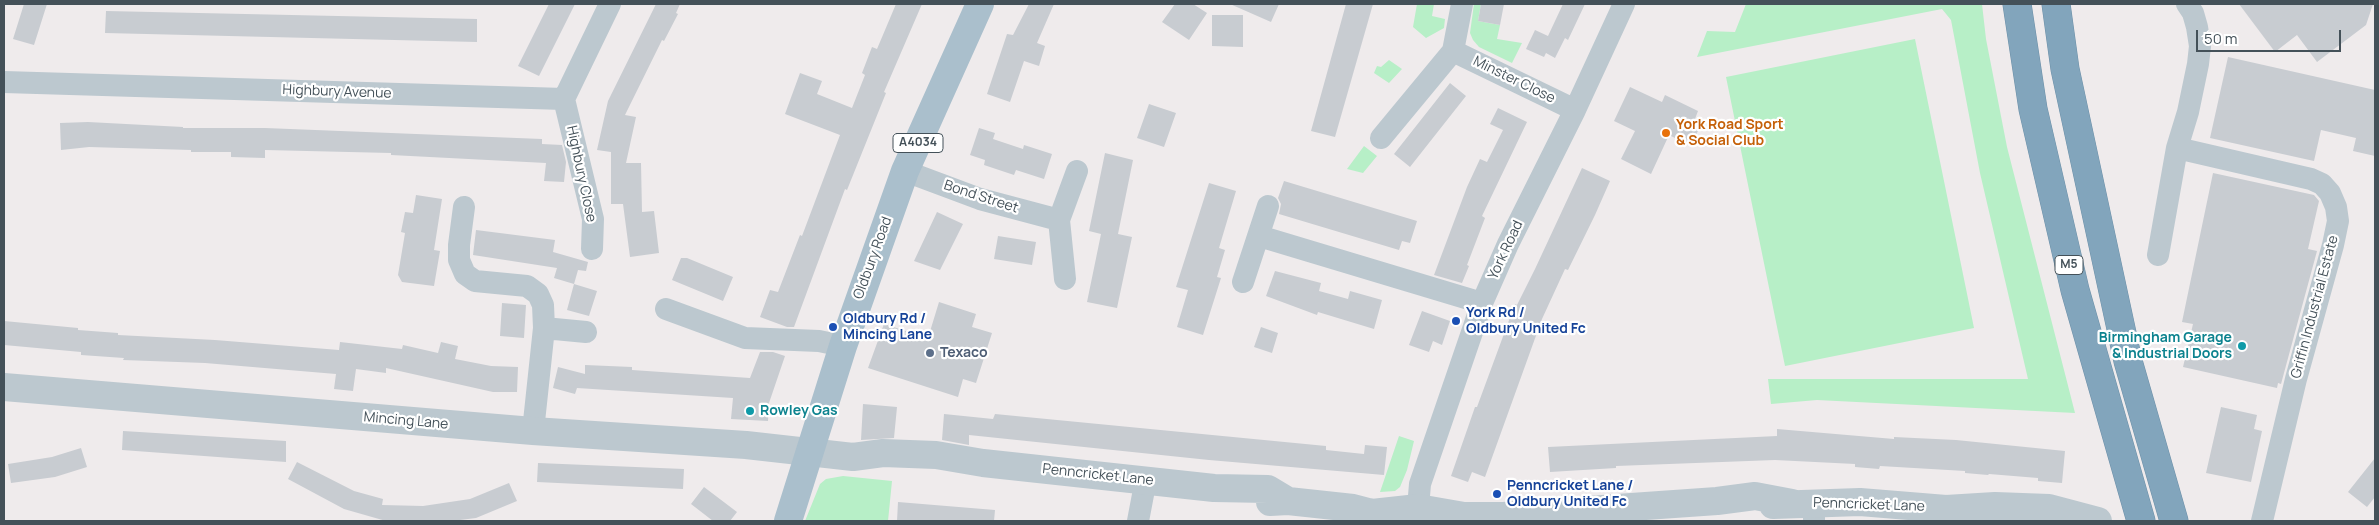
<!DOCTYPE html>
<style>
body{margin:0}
#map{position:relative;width:2379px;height:525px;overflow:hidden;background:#efebec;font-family:Manrope,sans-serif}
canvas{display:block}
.frame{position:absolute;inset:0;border:5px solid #445159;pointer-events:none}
.scale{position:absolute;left:2196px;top:30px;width:145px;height:22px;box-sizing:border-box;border:2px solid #445159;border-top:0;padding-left:6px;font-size:15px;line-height:18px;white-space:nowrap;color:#445159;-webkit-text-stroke:4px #fff;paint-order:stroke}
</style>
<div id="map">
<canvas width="2379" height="525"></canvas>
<div class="frame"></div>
<div class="scale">50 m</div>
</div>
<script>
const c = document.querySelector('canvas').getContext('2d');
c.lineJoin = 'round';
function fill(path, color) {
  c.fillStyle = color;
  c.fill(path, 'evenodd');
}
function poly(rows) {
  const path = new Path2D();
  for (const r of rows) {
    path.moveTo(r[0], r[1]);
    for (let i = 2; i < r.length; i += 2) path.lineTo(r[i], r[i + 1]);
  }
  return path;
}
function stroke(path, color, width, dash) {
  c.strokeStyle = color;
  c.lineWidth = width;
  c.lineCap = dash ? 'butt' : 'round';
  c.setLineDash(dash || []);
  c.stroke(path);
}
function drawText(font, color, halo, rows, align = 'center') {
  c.font = font + ' Manrope,sans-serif';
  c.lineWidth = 4.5;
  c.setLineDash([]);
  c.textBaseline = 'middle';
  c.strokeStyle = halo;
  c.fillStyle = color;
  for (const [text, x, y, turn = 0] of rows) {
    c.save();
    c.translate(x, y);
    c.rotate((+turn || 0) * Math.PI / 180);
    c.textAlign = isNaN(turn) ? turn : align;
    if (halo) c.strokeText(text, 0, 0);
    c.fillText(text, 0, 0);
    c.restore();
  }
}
const green = poly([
 [1417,4,1434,4,1432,16,1445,19,1444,28,1426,38,1413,27],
 [1474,4,1481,4,1478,21,1500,25,1497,39,1522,43,1512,63,1479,47,1473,40,1470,33],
 [1746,4,1982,4,1986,39,2007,147,2075,413,1817,400,1771,404,1768,379,2028,379,1980,173,1951,20,1942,9,1697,57,1707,31,1735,32],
 [1915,39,1974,328,1785,366,1726,77],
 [1389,60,1402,69,1389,83,1374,73,1377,66,1381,67],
 [1364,146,1377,156,1363,173,1347,169],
 [1399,436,1414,441,1407,470,1400,487,1395,491,1380,492],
 [843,476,892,481,888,521,805,521,820,484,826,479]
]);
const building = poly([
 [24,4,47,4,34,45,13,39],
 [549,4,575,4,539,76,518,66],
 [656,4,680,4,676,13,678,14,664,41,662,40,625,115,636,117,626,163,641,163,642,212,654,211,659,253,630,257,623,204,611,204,611,152,597,150,608,101],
 [896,4,922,4,884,92,886,93,847,190,845,189,794,327,787,327,760,317,770,290,778,292,800,235,802,236,840,135,785,114,800,73,822,81,817,94,852,108,865,75,862,73,872,47,877,49],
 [1029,4,1054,4,1037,43,1045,46,1039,66,1024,61,1010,102,987,94,1007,34,1013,35],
 [1175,4,1193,4,1207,13,1189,40,1162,22],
 [1230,4,1279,4,1271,22],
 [1346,4,1373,4,1335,137,1311,131],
 [1481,4,1504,4,1500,25,1478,21],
 [1563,4,1585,4,1568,40,1565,38,1555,58,1546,53,1544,57,1526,49,1535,30,1548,36],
 [2239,4,2373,4,2366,25,2317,62,2297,35,2275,52],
 [106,11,477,19,477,42,105,33],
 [1212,15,1243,15,1243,47,1212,46],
 [2228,57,2375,90,2375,156,2353,151,2356,138,2321,130,2314,161,2210,138],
 [1450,83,1466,96,1410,167,1394,154],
 [1630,87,1662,102,1665,95,1698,111,1695,119,1702,122,1691,146,1669,135,1651,174,1621,159,1635,131,1614,121],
 [1149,104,1176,113,1164,147,1137,138],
 [1498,108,1527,122,1482,216,1485,218,1467,265,1469,266,1462,283,1434,275,1467,187,1480,159,1487,162,1503,130,1490,124],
 [88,122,183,127,183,128,265,128,542,139,542,144,562,145,566,162,564,182,544,181,546,163,391,155,391,153,265,150,265,158,231,157,231,152,191,152,191,150,89,147,61,150,60,123],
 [979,128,995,133,993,139,1023,149,1024,145,1052,154,1044,179,1016,170,1014,175,984,165,985,160,970,155],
 [1105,153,1133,160,1118,234,1132,237,1117,308,1087,302,1101,234,1089,231],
 [1582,168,1610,181,1595,215,1568,270,1565,269,1542,319,1485,477,1472,472,1468,482,1451,476,1475,407,1477,407,1515,304,1517,305,1535,269],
 [2213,173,2314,195,2319,201,2308,249,2317,251,2281,384,2278,383,2277,388,2183,367,2193,324,2182,322],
 [1284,181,1417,221,1410,243,1402,241,1399,250,1279,214,1281,204,1278,198],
 [1209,183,1236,191,1219,248,1225,250,1217,277,1221,278,1203,335,1177,327,1188,290,1176,287],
 [416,195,442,199,434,250,440,251,434,286,402,282,398,275,405,233,401,232,405,212,413,213],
 [937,212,963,224,940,270,914,261],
 [476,230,555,240,553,252,588,262,586,271,578,270,574,284,554,278,557,268,473,255],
 [998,236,1036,242,1032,265,994,259],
 [681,258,687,258,733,277,723,301,672,280],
 [1275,271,1321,283,1319,291,1348,299,1350,291,1382,300,1374,329,1318,312,1317,315,1266,296],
 [574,284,597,291,589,316,567,310],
 [939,302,976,314,972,327,992,333,976,383,963,379,958,397,868,368,884,324,928,338],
 [502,303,526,305,524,338,500,336],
 [1422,311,1450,321,1442,345,1433,341,1429,352,1409,345],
 [4,321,78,328,78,330,118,333,118,335,215,340,339,350,340,342,402,349,403,345,438,353,441,342,458,346,455,359,491,366,518,367,517,392,493,392,386,368,386,373,356,369,353,391,334,389,336,374,205,363,123,360,124,358,81,355,81,352,4,345],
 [1261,327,1278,333,1272,353,1254,347],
 [760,352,773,352,785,356,769,403,768,421,731,419,733,398,577,388,575,394,553,388,558,367,585,374,585,365,632,367,632,370,750,378],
 [863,404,897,407,894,438,861,440],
 [2221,407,2257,415,2254,429,2262,431,2251,482,2206,473],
 [944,414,993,419,995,414,1326,446,1326,450,1364,454,1365,445,1387,447,1384,475,1209,460,969,435,969,445,942,440],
 [1777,429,1894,439,1894,437,1956,440,2065,451,2062,483,2038,481,2038,478,1989,474,1988,475,1965,473,1965,471,1880,466,1879,469,1855,467,1855,464,1775,460,1616,466,1616,468,1550,472,1548,447,1777,436],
 [123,431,286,441,286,462,122,450],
 [81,448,87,467,55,477,11,483,8,464,52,457],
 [2375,458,2375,497,2367,507,2348,492],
 [297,462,354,491,383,499,382,505,423,506,470,499,509,483,517,501,476,518,452,521,386,521,344,509,288,479],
 [538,463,684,469,683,489,537,482],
 [704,487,737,512,730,521,713,521,691,504],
 [898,502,995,510,994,521,897,521]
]);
const minor = poly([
 [1453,51,1575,110],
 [4,82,564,99,610,4],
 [564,99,593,219,592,249],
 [1381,138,1453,51,1462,4],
 [2177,148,2311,179,2322,184,2330,193,2336,207,2338,221,2333,245,2296,379,2262,521],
 [905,171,980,199,1059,220],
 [464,207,459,245,459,260,465,274,475,281,527,286,538,294,543,305,544,328,533,431],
 [1259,236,1482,303],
 [2158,255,2177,148,2188,112,2198,64,2200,46,2197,27,2193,13,2187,4],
 [1065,279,1059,220,1077,171],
 [1243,282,1268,206],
 [666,309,745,338,819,341,843,346],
 [544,328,586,332],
 [1814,503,1814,521],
 [1418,508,1420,484,1482,303,1508,244,1575,110,1624,4],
 [1138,521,1146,479]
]);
const tertiary = poly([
 [4,387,533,431,746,445,853,457,883,453,936,455,983,463,1214,488,1268,489,1288,501],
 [1270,502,1288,501,1353,508,1372,513,1418,508,1464,516,1503,516,1717,501,1755,496,1792,503],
 [1773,505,1860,502,1946,509,1995,506,2049,508,2098,521]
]);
const primary = poly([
 [788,521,843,346,905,171,980,4]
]);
const motorway = poly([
 [2017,4,2033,109,2075,290,2141,521],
 [2056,4,2065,69,2128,361,2174,521]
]);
const markers = [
 [1666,133,5,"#e8710a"],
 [1456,321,5,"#1a4fb4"],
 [833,327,5,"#1a4fb4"],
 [2242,346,5,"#0f9aa8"],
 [930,353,5,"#5c6f8a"],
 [750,411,5,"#0f9aa8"],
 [1497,494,5,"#1a4fb4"]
];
const shields = [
 [918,143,50],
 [2069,265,28]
];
const shieldNames = [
 ["A4034",918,143],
 ["M5",2069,265]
];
const streetNames = [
 ["Minster Close",1514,80,26],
 ["Highbury Avenue",337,92,2],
 ["Highbury Close",581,174,78],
 ["Bond Street",981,197,18],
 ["York Road",1506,250,-65],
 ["Oldbury Road",873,258,-70],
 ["Griffin Industrial Estate",2315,307,-75],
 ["Mincing Lane",406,421,5],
 ["Penncricket Lane",1098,475,6],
 ["Penncricket Lane",1869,505,2]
];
const foodNames = [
 ["York Road Sport",1676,125],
 ["& Social Club",1676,141]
];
const transitNames = [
 ["York Rd /",1466,313],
 ["Oldbury United Fc",1466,329],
 ["Oldbury Rd /",843,319],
 ["Mincing Lane",843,335],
 ["Penncricket Lane /",1507,486],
 ["Oldbury United Fc",1507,502]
];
const cultureNames = [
 ["Birmingham Garage",2232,338],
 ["& Industrial Doors",2232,354],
 ["Rowley Gas",760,411,"left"]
];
const serviceNames = [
 ["Texaco",940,353]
];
fill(green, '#b7efc7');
fill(building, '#c8ccd1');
stroke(motorway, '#6d90a8', 29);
stroke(minor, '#bcc8cf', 22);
stroke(tertiary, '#bcc8cf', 28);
stroke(primary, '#aabfcc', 28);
stroke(motorway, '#82a5bc', 28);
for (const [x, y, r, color] of markers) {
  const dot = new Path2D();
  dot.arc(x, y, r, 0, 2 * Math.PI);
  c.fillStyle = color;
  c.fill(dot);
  stroke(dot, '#fff', 2);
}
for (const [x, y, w] of shields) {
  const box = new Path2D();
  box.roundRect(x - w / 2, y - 9.5, w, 19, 4);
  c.fillStyle = '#fff';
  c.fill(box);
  stroke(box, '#445159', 1);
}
drawText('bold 12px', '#445159', null, shieldNames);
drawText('14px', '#445159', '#fff', streetNames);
drawText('bold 14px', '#c56008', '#fff', foodNames, 'left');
drawText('bold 14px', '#164399', '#fff', transitNames, 'left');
drawText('bold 14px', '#0d838f', '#fff', cultureNames, 'right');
drawText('bold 14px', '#4e5e75', '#fff', serviceNames, 'left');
</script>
